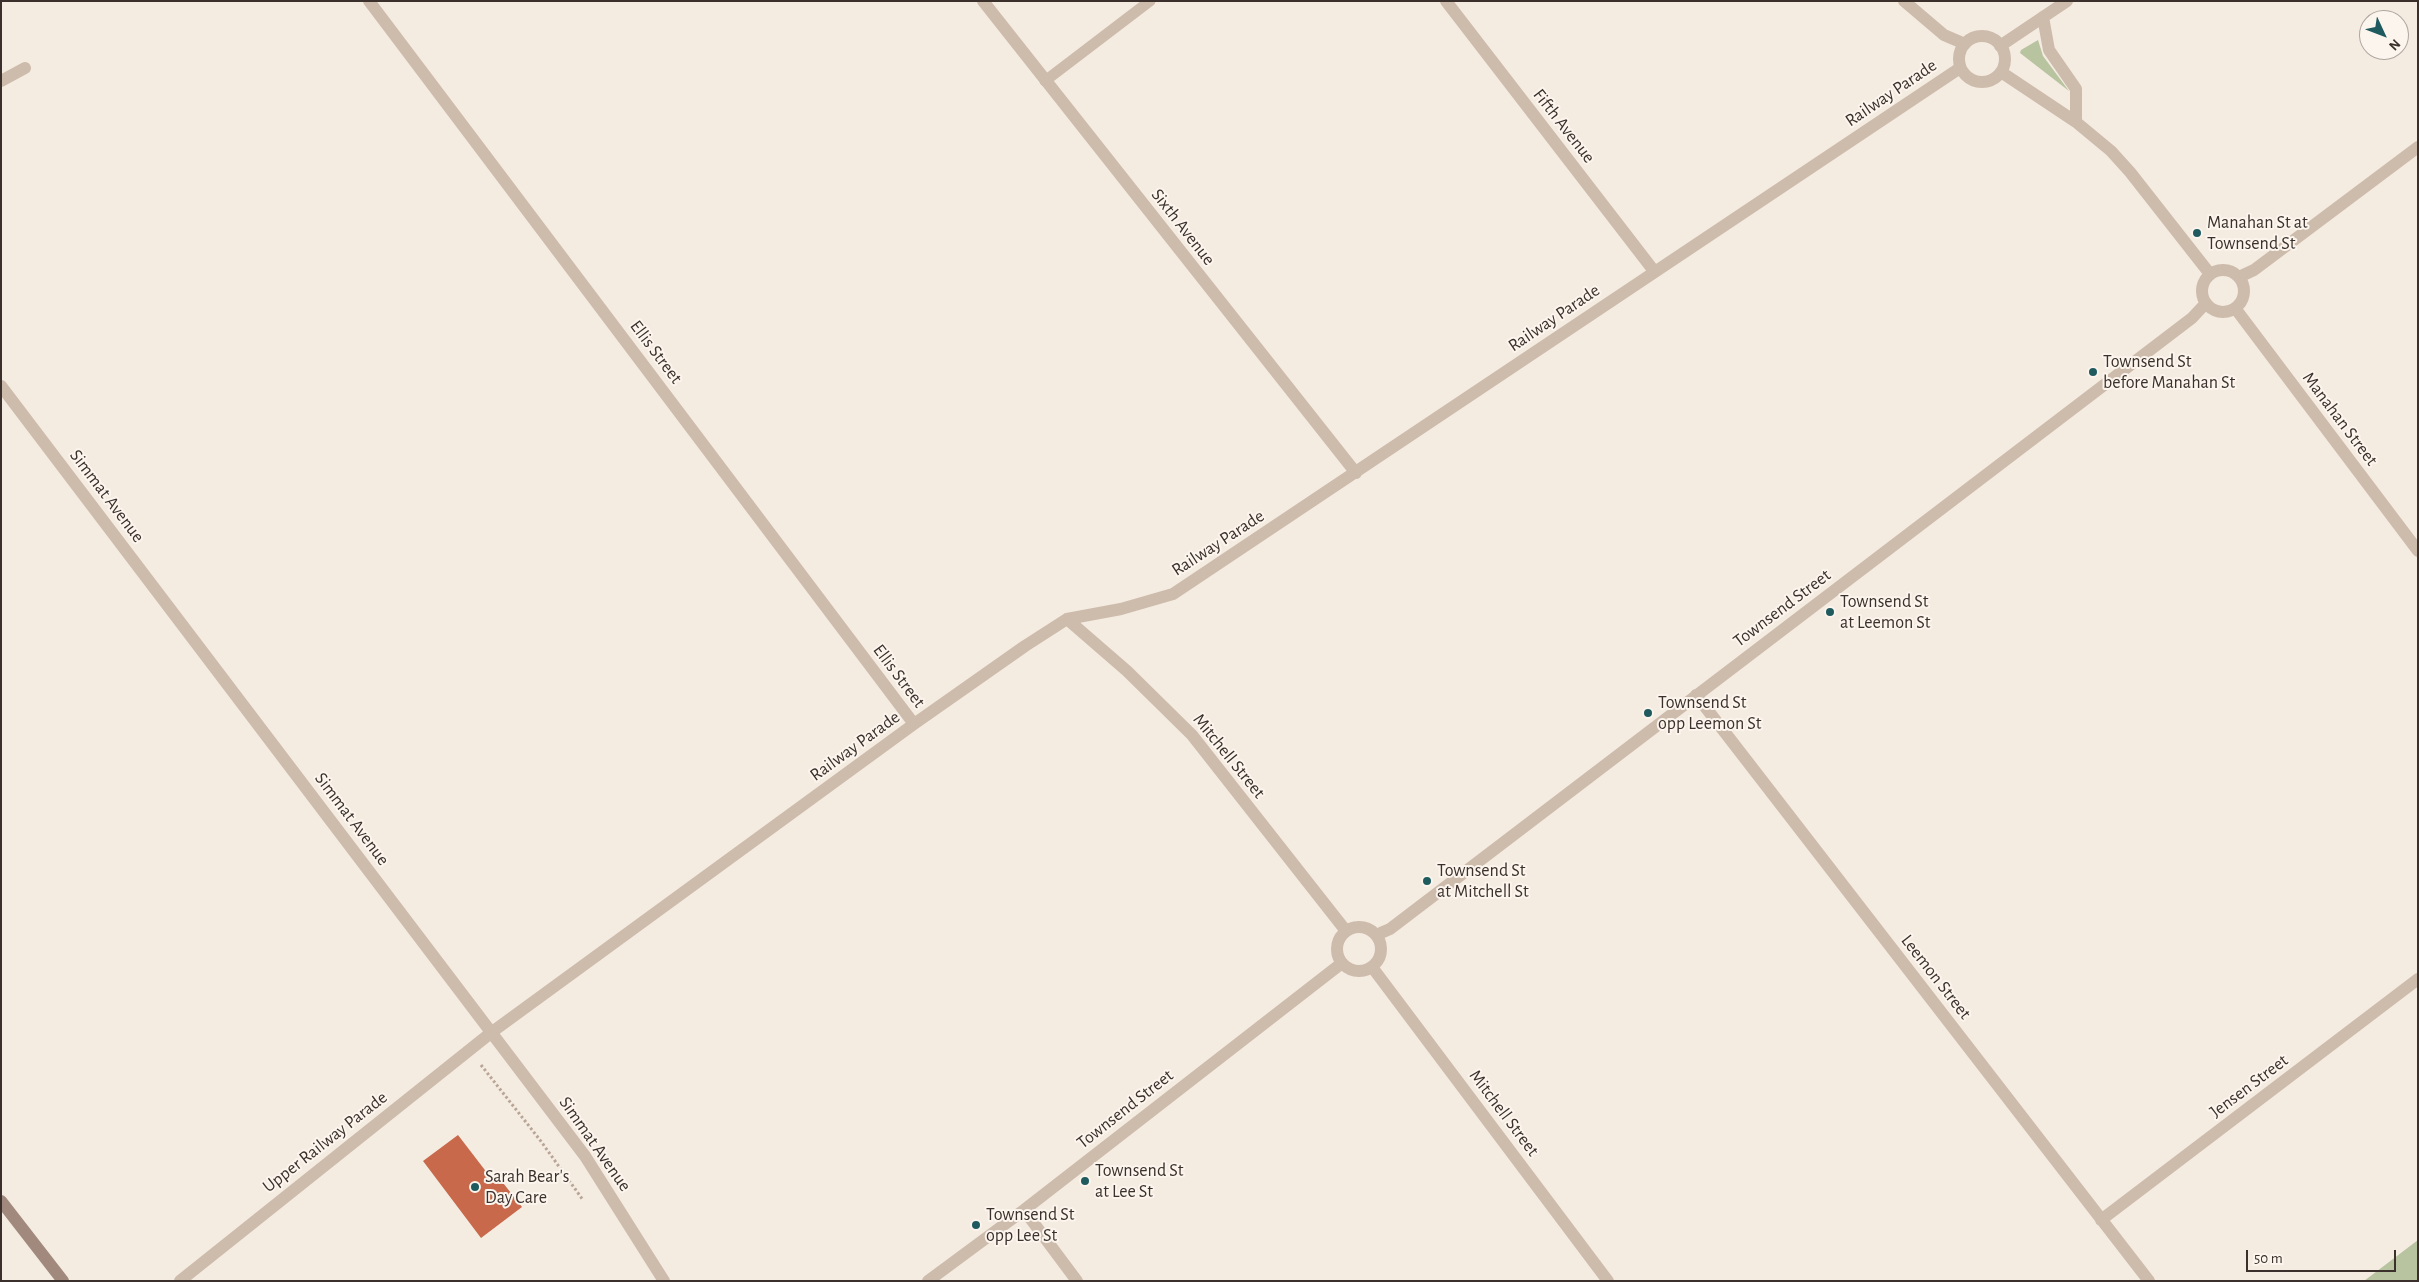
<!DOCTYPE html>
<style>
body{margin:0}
#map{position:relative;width:2419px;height:1282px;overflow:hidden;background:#f4ebe1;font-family:"Alegreya Sans",sans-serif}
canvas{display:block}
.frame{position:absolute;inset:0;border:2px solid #3b302b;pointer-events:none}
.north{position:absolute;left:2359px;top:10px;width:50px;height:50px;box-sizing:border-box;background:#fbf5ee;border:1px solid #aea6a0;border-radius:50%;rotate:133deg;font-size:14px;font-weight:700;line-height:20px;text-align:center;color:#3b302b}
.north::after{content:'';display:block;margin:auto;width:18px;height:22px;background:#1f5a5e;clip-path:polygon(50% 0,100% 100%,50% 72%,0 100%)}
.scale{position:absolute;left:2246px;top:1250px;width:150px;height:22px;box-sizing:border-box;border:2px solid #3b302b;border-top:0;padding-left:6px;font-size:15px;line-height:18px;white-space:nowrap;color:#3b302b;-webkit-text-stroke:4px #fbf5ee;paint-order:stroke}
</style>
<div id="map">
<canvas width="2419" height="1282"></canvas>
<div class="frame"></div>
<div class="north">N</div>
<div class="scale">50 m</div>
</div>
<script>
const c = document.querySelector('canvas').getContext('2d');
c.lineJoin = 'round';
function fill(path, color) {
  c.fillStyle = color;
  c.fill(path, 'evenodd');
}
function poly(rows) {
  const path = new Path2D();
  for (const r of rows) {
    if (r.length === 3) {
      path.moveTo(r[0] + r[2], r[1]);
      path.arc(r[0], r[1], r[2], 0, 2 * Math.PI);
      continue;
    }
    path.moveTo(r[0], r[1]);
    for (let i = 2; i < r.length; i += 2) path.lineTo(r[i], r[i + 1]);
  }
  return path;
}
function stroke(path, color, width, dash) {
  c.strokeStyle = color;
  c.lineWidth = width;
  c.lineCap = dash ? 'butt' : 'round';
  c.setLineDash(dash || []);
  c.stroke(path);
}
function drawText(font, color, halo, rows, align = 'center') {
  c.font = font + ' "Alegreya Sans",sans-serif';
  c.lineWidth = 4;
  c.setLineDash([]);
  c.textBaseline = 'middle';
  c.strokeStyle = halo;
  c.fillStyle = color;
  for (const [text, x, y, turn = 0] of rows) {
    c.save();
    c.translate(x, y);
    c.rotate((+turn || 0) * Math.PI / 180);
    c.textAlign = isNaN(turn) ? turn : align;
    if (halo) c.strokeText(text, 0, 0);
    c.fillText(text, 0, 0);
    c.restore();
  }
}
const green = poly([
 [2038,40,2043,56,2069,91,2020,53,2021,50],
 [2418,1240,2418,1281,2364,1281]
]);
const building = poly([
 [458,1135,491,1178,496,1174,522,1207,481,1238,423,1161]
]);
const path = poly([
 [481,1065,540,1140,583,1200]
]);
const service = poly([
 [1045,81,1150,1]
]);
const minor = poly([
 [369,1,914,724],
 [983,1,1356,473],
 [1446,1,1654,271],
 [1904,1,1944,35,1965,44],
 [2043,17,2049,50,2076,89,2076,122],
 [1982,59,23],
 [2000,46,2067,1],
 [2001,72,2076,122,2111,151,2130,172,2210,274],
 [1,81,25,68],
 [2223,291,21],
 [2239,277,2254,270,2418,147],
 [2235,308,2418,551],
 [1,386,585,1156,664,1281],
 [1067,619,1127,671,1192,735,1346,931],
 [1696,695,2149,1281],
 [1359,949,22],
 [1376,935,1390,929,2192,318,2206,303],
 [1372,967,1608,1281],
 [1024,1210,1077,1281],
 [2101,1220,2418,979],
 [180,1281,492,1032,914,724,1025,646,1067,619,1121,609,1173,594,1960,68],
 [928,1281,1024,1210,1342,963]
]);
const secondary = poly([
 [1,1201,63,1281]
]);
const markers = [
 [2197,233,5,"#1f5a5e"],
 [2093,372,5,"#1f5a5e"],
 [1830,612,5,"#1f5a5e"],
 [1648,713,5,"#1f5a5e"],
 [1427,881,5,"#1f5a5e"],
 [1085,1181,5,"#1f5a5e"],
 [475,1187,5,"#1f5a5e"],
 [976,1225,5,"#1f5a5e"]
];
const streetNames = [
 ["Railway Parade",1891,93,-34],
 ["Fifth Avenue",1564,126,52],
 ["Sixth Avenue",1183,227,52],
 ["Railway Parade",1554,318,-34],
 ["Ellis Street",656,352,53],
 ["Manahan Street",2340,419,53],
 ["Simmat Avenue",107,496,53],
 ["Railway Parade",1218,543,-33],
 ["Townsend Street",1782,608,-37],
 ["Ellis Street",899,676,53],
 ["Railway Parade",855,746,-36],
 ["Mitchell Street",1229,756,51],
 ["Simmat Avenue",352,819,53],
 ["Leemon Street",1936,977,52],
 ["Jensen Street",2249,1086,-37],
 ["Townsend Street",1125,1109,-38],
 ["Mitchell Street",1504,1113,53],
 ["Upper Railway Parade",325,1142,-38],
 ["Simmat Avenue",595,1144,55]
];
const poiNames = [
 ["Manahan St at",2207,223],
 ["Townsend St",2207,244],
 ["Townsend St",2103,362],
 ["before Manahan St",2103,383],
 ["Townsend St",1840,602],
 ["at Leemon St",1840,623],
 ["Townsend St",1658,703],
 ["opp Leemon St",1658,724],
 ["Townsend St",1437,871],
 ["at Mitchell St",1437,892],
 ["Townsend St",1095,1171],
 ["at Lee St",1095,1192],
 ["Sarah Bear's",485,1177],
 ["Day Care",485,1198],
 ["Townsend St",986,1215],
 ["opp Lee St",986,1236]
];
fill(green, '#b8c4a0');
fill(building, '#c8694b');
stroke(path, '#b9a596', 3, [2.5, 2.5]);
stroke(service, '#cdbbac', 11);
stroke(minor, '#cdbbac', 12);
stroke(secondary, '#a18a7d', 12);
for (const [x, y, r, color] of markers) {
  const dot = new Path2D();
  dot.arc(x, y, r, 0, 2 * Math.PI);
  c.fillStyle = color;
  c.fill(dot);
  stroke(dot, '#fbf5ee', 2);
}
drawText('18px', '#3b302b', '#fbf5ee', streetNames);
drawText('18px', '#3b302b', '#fbf5ee', poiNames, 'left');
</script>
